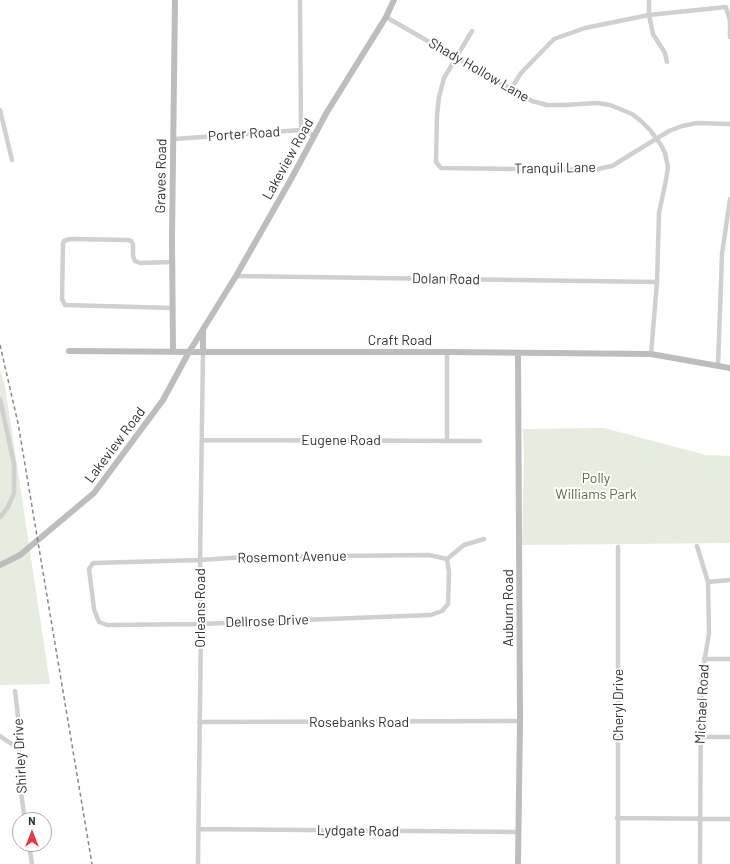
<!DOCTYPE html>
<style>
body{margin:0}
#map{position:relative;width:730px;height:864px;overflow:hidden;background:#fff;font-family:Barlow,sans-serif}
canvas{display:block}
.north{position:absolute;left:12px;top:812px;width:40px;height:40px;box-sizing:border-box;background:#fff;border:1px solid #adadad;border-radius:50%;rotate:0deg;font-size:11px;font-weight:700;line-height:16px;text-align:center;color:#333}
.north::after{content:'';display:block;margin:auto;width:14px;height:18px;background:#e63946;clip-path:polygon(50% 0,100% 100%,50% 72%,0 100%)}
</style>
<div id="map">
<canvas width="730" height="864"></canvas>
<div class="north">N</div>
</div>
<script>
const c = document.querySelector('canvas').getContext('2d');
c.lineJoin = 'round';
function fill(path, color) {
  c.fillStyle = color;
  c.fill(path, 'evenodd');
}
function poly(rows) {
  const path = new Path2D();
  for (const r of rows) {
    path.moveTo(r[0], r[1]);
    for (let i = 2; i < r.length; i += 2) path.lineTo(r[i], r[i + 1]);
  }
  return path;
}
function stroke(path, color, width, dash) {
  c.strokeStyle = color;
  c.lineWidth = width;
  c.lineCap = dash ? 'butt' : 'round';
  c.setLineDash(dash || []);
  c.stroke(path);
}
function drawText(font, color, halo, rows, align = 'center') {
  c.font = font + ' Barlow,sans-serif';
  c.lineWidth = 4;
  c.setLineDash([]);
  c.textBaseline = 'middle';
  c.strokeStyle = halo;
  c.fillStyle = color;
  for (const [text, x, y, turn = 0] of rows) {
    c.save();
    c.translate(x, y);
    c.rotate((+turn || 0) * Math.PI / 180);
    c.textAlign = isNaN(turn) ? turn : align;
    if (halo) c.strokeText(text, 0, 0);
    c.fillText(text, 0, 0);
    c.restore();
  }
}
const green = poly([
 [0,370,5,386,50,684,0,685],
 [604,428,706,455,730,456,730,543,522,545,524,458,523,429]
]);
const street = poly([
 [300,0,301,130],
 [649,0,649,15,653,34,665,53,667,62],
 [386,17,532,101,547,105,564,105,597,103,610,105,632,114,641,121,650,130,661,145,665,153,668,167,666,180,659,213,657,282,651,354],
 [472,31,444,78,439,97,437,115,436,162,441,168,593,170,612,166,669,131,682,126,697,123,730,124],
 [511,89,521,73,554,39,585,28,649,15,726,7,730,21,730,37],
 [0,110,12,160],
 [174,139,301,130,314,135],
 [236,276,657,282],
 [172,308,65,305,62,299,63,244,64,241,70,239,128,240,131,241,133,244,133,256,135,261,140,263,172,262],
 [447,352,447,441],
 [718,366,722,254,730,199],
 [0,399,14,464,14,493,8,507,0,517],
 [202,440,480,441],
 [697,546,708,582,709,633,701,682,700,864],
 [447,559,449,572,448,604,442,611,431,615,201,624,107,625,99,622,94,609,89,569,93,563,200,560,245,557,429,555,447,559,464,545,484,539],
 [708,582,730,580],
 [704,659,730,659],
 [15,691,19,725,19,779,25,820],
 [199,722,520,721],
 [0,736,19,749],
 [700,737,730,737],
 [617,818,730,819],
 [198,829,518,832],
 [29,844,32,864],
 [198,864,201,624,200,560,203,352],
 [618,864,618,547]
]);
const secondary = poly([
 [203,331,203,352],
 [69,351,203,352,447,352,651,354,730,368],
 [173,352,172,238,175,0],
 [0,565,20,555,94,493,163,400,189,352,236,276,290,181,327,112,386,17,394,0],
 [518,864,520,721,518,353]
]);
const rail = poly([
 [0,345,18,423,92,864]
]);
const streetNames = [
 ["Shady Hollow Lane",479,70,30],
 ["Porter Road",244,134,-4],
 ["Lakeview Road",288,159,-61],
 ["Tranquil Lane",555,168,-1],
 ["Graves Road",161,176,-89],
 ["Dolan Road",446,279,1],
 ["Craft Road",400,340],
 ["Eugene Road",341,440],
 ["Lakeview Road",115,445,-53],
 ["Rosemont Avenue",292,557,-1],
 ["Orleans Road",200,608,-90],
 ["Auburn Road",508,608,-90],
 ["Dellrose Drive",267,621,-2],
 ["Michael Road",702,704,-87],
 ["Cheryl Drive",618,705,-90],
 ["Rosebanks Road",359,722],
 ["Shirley Drive",20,756,-93],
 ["Lydgate Road",358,831,1]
];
const parkNames = [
 ["Polly",596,478],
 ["Williams Park",596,494]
];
fill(green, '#e6ecdf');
stroke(street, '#d0d0d0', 4.5);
stroke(secondary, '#bdbdbd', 6);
stroke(rail, '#888', 1.5, [4, 3]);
drawText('14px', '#333', '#fff', streetNames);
drawText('14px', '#56703f', '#fff', parkNames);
</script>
